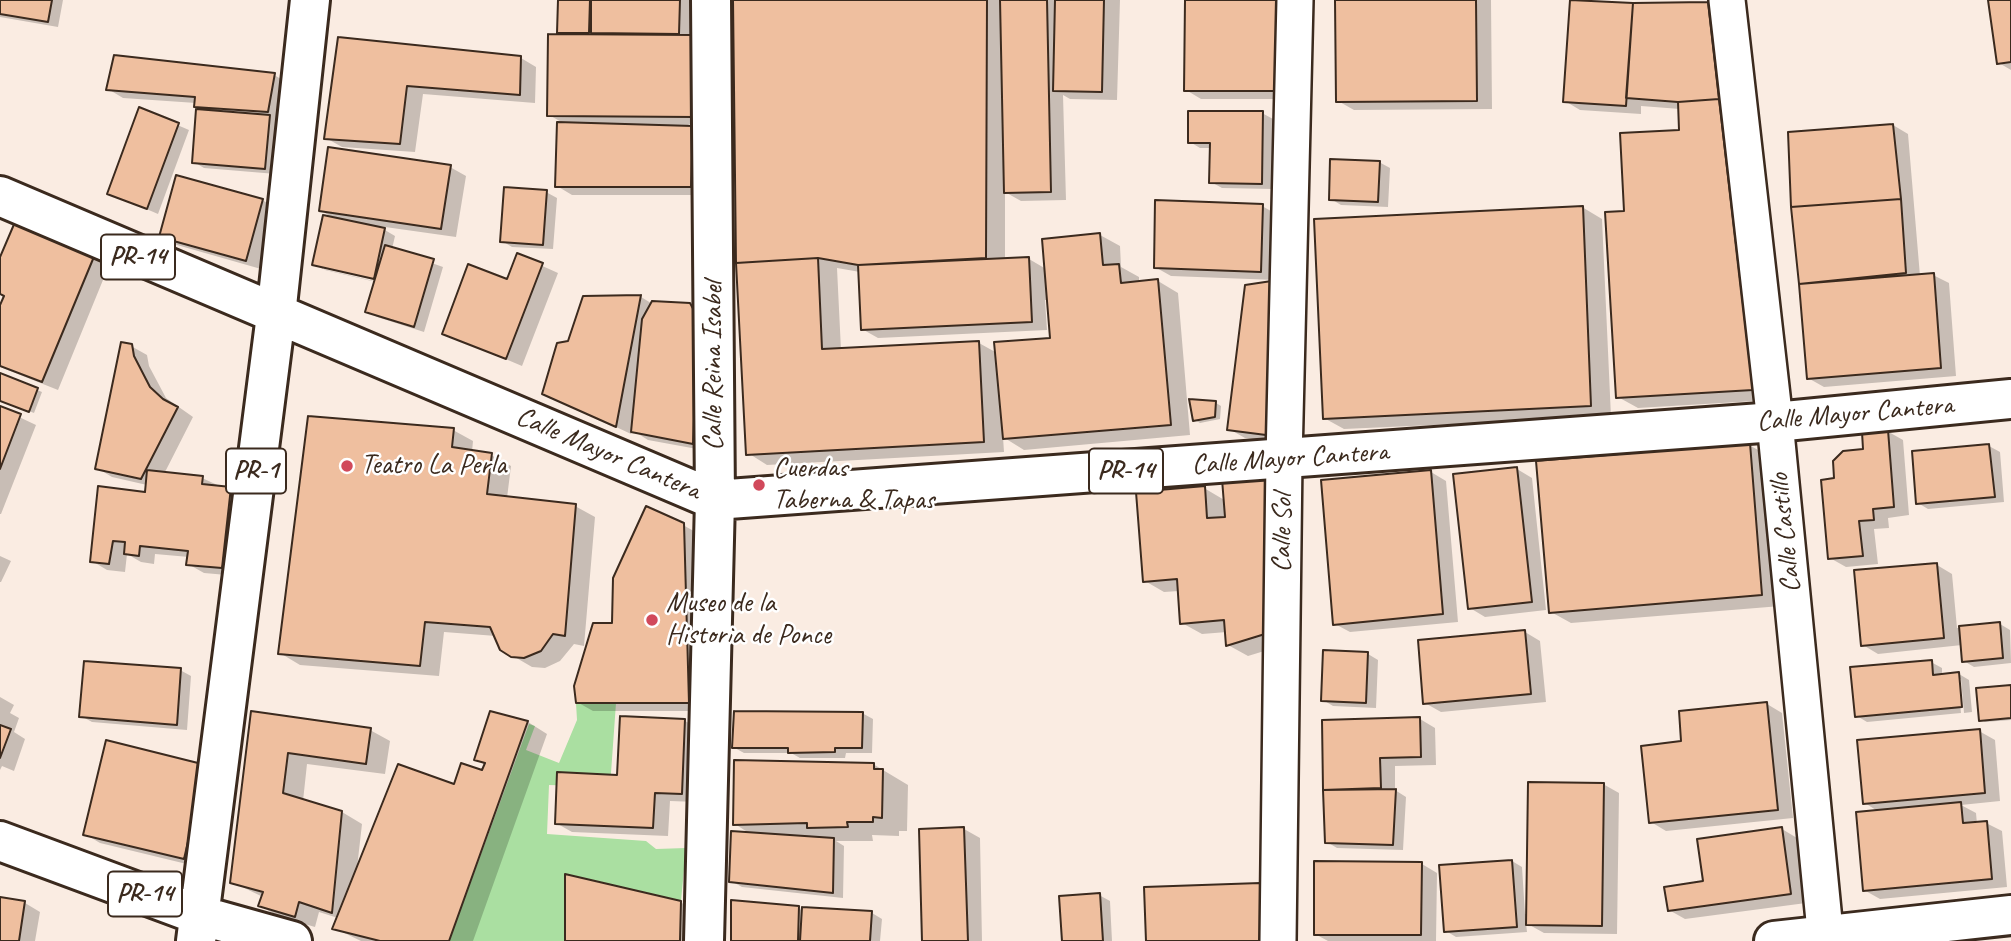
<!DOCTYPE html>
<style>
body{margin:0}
canvas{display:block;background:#faece2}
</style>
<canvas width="2011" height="941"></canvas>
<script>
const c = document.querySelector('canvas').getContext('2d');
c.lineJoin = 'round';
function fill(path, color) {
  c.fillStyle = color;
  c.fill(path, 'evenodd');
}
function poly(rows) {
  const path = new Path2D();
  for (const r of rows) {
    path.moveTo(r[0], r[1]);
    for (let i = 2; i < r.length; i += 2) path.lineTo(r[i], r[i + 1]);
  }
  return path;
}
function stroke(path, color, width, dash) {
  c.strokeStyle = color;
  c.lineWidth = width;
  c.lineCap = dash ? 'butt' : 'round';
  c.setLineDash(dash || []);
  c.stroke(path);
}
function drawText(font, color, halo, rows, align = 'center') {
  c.font = font + ' Caveat,sans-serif';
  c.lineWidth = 5;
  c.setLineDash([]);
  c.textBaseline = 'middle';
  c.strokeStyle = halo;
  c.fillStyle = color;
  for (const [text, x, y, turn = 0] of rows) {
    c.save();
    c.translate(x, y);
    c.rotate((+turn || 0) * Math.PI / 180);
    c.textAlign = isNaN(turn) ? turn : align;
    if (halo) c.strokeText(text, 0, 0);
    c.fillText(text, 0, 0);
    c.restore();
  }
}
const green = poly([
 [576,703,616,703,610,787,549,785,547,834,646,841,656,849,686,848,681,901,566,874,565,941,449,941,529,724,535,726,526,750,559,763,577,720]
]);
const shadow = poly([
 [0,0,63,0,58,27,0,17],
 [559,0,695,0,709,125,688,124,708,136,706,195,572,195,557,186,565,124,549,115,567,36,559,32],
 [735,0,1120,0,1117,100,1070,99,1063,95,1066,200,1021,201,1005,192,1005,260,1029,259,1046,269,1100,235,1120,246,1121,267,1139,277,1139,283,1158,281,1178,293,1190,435,1024,450,1003,437,1004,452,767,465,748,453],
 [837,268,860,272,862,329,878,338,1047,330,1045,300,1049,300,1052,339,997,353,979,343,841,350],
 [1187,0,1301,99,1201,99,1186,90],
 [1337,0,1491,0,1492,109,1354,110,1338,101],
 [1990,0,2011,0,2011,70,1999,63],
 [1707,4,1723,13,1772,400,1638,408,1618,397,1626,213,1681,131,1680,109,1641,106,1641,114,1580,110,1565,101,1633,5],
 [340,39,521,58,536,67,535,103,423,94,415,152,342,147,326,138],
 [274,75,290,84,276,174,204,168,194,162,205,112,196,103,123,98,108,89],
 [140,109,189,130,158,214,109,193],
 [1262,113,1273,119,1272,189,1222,188,1211,182,1212,148,1200,148,1190,142],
 [1893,125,1908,134,1920,276,1933,275,1949,283,1956,376,1824,387,1808,378,1793,207],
 [1379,162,1390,168,1388,207,1341,205,1331,199],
 [450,167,466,176,456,237,378,226,395,236,392,249,443,267,424,332,377,317,367,311,376,282,325,270,314,264,333,218,320,210],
 [323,266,383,279,382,283,323,269],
 [546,192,557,198,553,249,512,247,502,241],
 [262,200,278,209,261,269,177,245,161,236],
 [1262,206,1278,215,1276,280,1171,276,1155,267],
 [1582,207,1602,219,1611,417,1344,429,1324,418],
 [19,217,112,258,58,390,0,367,0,309,6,295,0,292,0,261],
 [518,255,558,273,522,366,444,333,508,281],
 [1300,289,1282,443,1245,438,1229,429],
 [641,297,651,303,689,304,705,314,708,451,648,440,632,430,631,434,544,393,570,343,584,298],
 [131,346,147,355,149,366,166,398,193,417,164,474,202,478,246,498,238,576,204,573,188,564,189,557,155,554,154,564,141,562,127,554,125,572,107,570,92,561,146,494,147,485,112,477,97,468],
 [0,375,42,392,34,413,0,400],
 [1216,403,1221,406,1220,419,1200,423,1195,420],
 [0,408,36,425,1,514,0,514],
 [453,430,473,441,472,452,491,455,511,466,507,498,575,506,595,517,584,646,574,644,560,661,545,668,532,667,501,649,496,636,444,632,439,676,300,665,280,653],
 [1887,431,1903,440,1909,515,1888,518,1889,528,1874,529,1878,564,1846,567,1830,558,1836,480],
 [1749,445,1769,456,1781,606,1571,623,1551,612],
 [1989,446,2000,452,2004,502,1928,509,1918,503],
 [1517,469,1532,478,1546,610,1485,617,1470,608],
 [1431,472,1446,481,1458,622,1350,632,1335,624],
 [1204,488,1226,501,1297,641,1248,656,1228,645,1227,632,1202,634,1182,623,1179,591,1164,592,1145,581],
 [683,525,699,534,704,711,593,711,577,702],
 [0,556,11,561,1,582,0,582],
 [1937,565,1952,574,1957,628,2000,624,2010,630,2011,663,1974,667,1964,661,1962,645,1878,654,1863,645],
 [1525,632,1540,641,1546,702,1441,712,1425,703],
 [1325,652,1368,654,1378,660,1376,708,1333,706,1323,700],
 [1931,662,1942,668,1942,676,1959,674,1969,680,1972,712,1964,713,1961,679,1958,679,1961,713,1867,722,1857,716],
 [180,670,191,676,187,730,92,722,81,716],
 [2011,687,2011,720,1985,722,1980,719],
 [0,697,14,705,10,713,19,718,14,732,25,739,14,771,2,766,0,770],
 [1767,704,1782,713,1793,818,1666,831,1651,822,1683,743],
 [253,713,370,730,390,741,385,774,307,764,303,801,342,812,362,824,357,868,455,786,483,773,486,765,476,759,491,713,528,722,547,734,473,941,361,941,334,928,338,918,319,912,315,927,280,917,260,906,263,897,232,882],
 [862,713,873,719,872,753,846,753,845,758,800,758,791,753,744,753,733,747],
 [1420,719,1435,728,1436,765,1395,766,1395,790,1406,797,1403,850,1337,848,1327,842,1324,722],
 [685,721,700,729,697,802,670,801,668,836,572,832,556,823,619,777],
 [1979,731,1995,740,2000,801,1961,805,1976,813,1977,824,1986,823,2002,831,2007,887,1880,899,1864,890,1879,812,1865,803],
 [873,764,908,785,907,831,899,831,899,836,872,835,873,841,836,841,844,846,843,898,742,887,731,881,752,835,735,824],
 [206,767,199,867,100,843,85,834],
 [1603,784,1619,793,1617,934,1544,933,1526,923,1527,932,1456,937,1446,931,1512,861,1522,867,1525,914,1528,914],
 [964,829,980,838,982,941,923,941],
 [1782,829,1797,838,1806,903,1685,919,1669,910],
 [1422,864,1437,873,1436,941,1328,941,1315,934],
 [1099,895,1110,901,1112,941,1064,941],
 [0,898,25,903,40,912,35,941,0,941],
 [680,902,696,911,696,941,567,941],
 [798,908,803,911,872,913,882,919,880,941,733,941]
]);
const building = poly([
 [0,0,52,0,48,22,0,14,0,0],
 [558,0,590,0,589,33,557,33,558,0],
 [591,0,680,0,679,34,591,33,591,0],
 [733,0,987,0,986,258,858,265,818,258,736,263,733,0],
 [1000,0,1047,0,1051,192,1004,193,1000,0],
 [1055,0,1104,0,1102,92,1053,91,1055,0],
 [1185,0,1286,0,1286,91,1184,91,1185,0],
 [1335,0,1476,0,1477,101,1336,102,1335,0],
 [1570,0,1633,3,1626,106,1563,102,1570,0],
 [1988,0,2011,0,2011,62,1997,64,1988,0],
 [1708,2,1719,99,1678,102,1626,98,1633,3,1708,2],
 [548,34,694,35,694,117,547,116,548,34],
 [338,37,521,56,520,95,407,86,400,144,324,139,338,37],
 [114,55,275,73,268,112,194,107,195,97,106,90,114,55],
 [1719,99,1753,390,1616,398,1605,212,1624,211,1620,133,1679,130,1678,102,1719,99],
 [139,107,179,123,147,209,107,194,139,107],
 [196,109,270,115,265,169,192,163,196,109],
 [1188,111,1263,111,1262,184,1209,183,1210,143,1188,143,1188,111],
 [557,122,693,126,691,187,555,187,557,122],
 [1893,124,1901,199,1791,207,1788,132,1893,124],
 [328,147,451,165,441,229,319,211,328,147],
 [1330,159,1380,161,1378,202,1329,200,1330,159],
 [176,175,263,199,246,261,159,237,176,175],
 [504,187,547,190,543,245,500,242,504,187],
 [1901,199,1906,273,1799,284,1791,207,1901,199],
 [1155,200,1263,204,1261,272,1154,268,1155,200],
 [1583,206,1591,406,1323,419,1314,219,1583,206],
 [18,215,98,247,42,382,0,366,0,305,4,296,0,294,0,257,18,215],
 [323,215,385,228,374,279,312,265,323,215],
 [1100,233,1103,265,1119,264,1121,283,1158,279,1171,425,1003,439,994,342,1050,338,1042,239,1100,233],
 [385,245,434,259,414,327,365,312,385,245],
 [517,253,543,263,506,359,442,334,468,264,507,279,517,253],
 [1029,257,1032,322,861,330,858,265,1029,257],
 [818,258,822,349,979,341,984,442,746,455,736,263,818,258],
 [1934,273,1941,368,1807,379,1799,284,1934,273],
 [1285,279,1266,435,1227,430,1245,285,1285,279],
 [641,295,616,427,542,394,557,343,568,341,583,296,641,295],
 [652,301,690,303,698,318,693,444,631,432,642,319,652,301],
 [121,342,132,344,134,356,150,387,163,399,178,407,141,479,95,469,121,342],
 [0,373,38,388,29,412,0,401,0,373],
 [1189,399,1216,401,1215,417,1193,421,1189,399],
 [0,406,21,414,0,469,0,406],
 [308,416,454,428,452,447,492,453,487,494,576,504,565,636,553,634,541,651,524,658,511,657,500,650,490,627,425,622,420,666,278,654,308,416],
 [1888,430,1894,507,1873,509,1874,520,1859,521,1863,556,1828,559,1821,480,1834,478,1833,461,1843,451,1863,449,1862,432,1888,430],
 [1750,443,1762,595,1549,613,1536,461,1750,443],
 [1989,444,1995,497,1916,504,1912,451,1989,444],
 [1517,467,1532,602,1468,609,1453,474,1517,467],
 [147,470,203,476,202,484,231,487,222,568,186,565,188,551,140,546,139,556,124,554,125,542,113,541,109,564,90,562,98,486,145,492,147,470],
 [1431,470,1443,614,1333,625,1321,480,1431,470],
 [1277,474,1278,630,1226,646,1224,620,1180,624,1177,579,1143,582,1136,492,1205,486,1207,518,1225,517,1222,479,1277,474],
 [646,506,684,523,689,703,576,703,574,686,593,623,612,623,613,578,646,506],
 [1937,563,1944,638,1861,646,1854,570,1937,563],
 [2000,622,2003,658,1962,662,1959,626,2000,622],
 [1525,630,1531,694,1423,704,1418,640,1525,630],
 [1323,650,1368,652,1366,703,1321,701,1323,650],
 [1932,660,1933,675,1959,672,1962,707,1855,717,1850,667,1932,660],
 [84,661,181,668,177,725,79,717,84,661],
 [2011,685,2011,718,1979,721,1976,688,2011,685],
 [1767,702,1778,810,1649,823,1641,746,1681,741,1679,711,1767,702],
 [251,711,371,728,366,764,288,753,283,793,342,811,332,913,299,902,295,917,258,906,263,892,230,883,251,711],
 [490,711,528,721,449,941,380,941,332,929,398,764,454,784,461,763,482,770,485,763,474,760,490,711],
 [734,711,863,712,862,748,835,748,835,752,788,753,788,748,732,748,734,711],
 [620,716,685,719,682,794,655,793,653,828,555,824,557,772,617,775,620,716],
 [1420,717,1421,757,1380,758,1381,788,1323,790,1322,720,1420,717],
 [0,725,11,729,0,758,0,725],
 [1980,729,1985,793,1863,804,1857,740,1980,729],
 [106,740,206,765,184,859,83,835,106,740],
 [734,760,874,763,874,769,883,769,882,818,873,817,873,822,847,822,848,827,807,828,807,823,733,825,734,760],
 [1528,782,1604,783,1602,926,1526,925,1528,782],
 [1396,789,1393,845,1325,843,1323,790,1396,789],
 [1961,802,1963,823,1987,821,1992,879,1863,891,1856,812,1961,802],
 [964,827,968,941,922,941,919,829,964,827],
 [1782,827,1791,894,1668,911,1664,887,1703,881,1697,839,1782,827],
 [731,831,834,838,833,893,729,882,731,831],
 [1512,860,1517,927,1444,932,1439,865,1512,860],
 [1314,861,1422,862,1421,935,1314,935,1314,861],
 [565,874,681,901,680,941,565,941,565,874],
 [1260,883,1261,941,1146,941,1144,887,1260,883],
 [1100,893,1103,941,1062,941,1059,896,1100,893],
 [0,897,25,901,19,941,0,941,0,897],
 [731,900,799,906,798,941,731,941,731,900],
 [802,907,872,911,870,941,800,941,802,907]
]);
const street = poly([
 [1727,0,1775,422,1826,941],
 [1278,941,1284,459,1295,0]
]);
const primary = poly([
 [0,196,715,500,1775,422,2011,399],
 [0,841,199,915,292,941],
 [196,941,276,315,310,0],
 [704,941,715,500,711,0],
 [1774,941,2011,915]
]);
const markers = [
 [347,466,7,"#d1495b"],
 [759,485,7,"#d1495b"],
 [652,620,7,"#d1495b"]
];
const shields = [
 [138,257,74],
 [256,471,60],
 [1126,471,74],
 [145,894,74]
];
const shieldNames = [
 ["PR-14",138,257],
 ["PR-1",256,471],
 ["PR-14",1126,471],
 ["PR-14",145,894]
];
const streetNames = [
 ["Calle Reina Isabel",714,366,-90],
 ["Calle Mayor Cantera",1855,414,-5],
 ["Calle Mayor Cantera",608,454,23],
 ["Calle Mayor Cantera",1290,459,-4],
 ["Calle Sol",1283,533,-89],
 ["Calle Castillo",1786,533,-96]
];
const poiNames = [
 ["Teatro La Perla",361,466],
 ["Cuerdas",773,469],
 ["Taberna & Tapas",773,501],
 ["Museo de la",666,604],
 ["Historia de Ponce",666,636]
];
fill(green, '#aadfa1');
fill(shadow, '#0003');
fill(building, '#efbf9f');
stroke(building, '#3b2a1e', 2);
stroke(street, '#3b2a1e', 40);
stroke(primary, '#3b2a1e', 44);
stroke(street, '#fff', 35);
stroke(primary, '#fff', 38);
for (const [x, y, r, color] of markers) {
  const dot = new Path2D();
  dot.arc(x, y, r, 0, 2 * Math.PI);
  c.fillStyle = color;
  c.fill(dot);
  stroke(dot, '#fff', 2.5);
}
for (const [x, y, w] of shields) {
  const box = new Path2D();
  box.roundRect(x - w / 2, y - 22.5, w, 45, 5);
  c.fillStyle = '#fff';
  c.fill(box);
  stroke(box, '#3b2a1e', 2);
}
drawText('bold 26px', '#3b2a1e', null, shieldNames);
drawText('28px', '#3b2a1e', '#fff', streetNames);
drawText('28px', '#3b2a1e', '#fff', poiNames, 'left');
</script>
